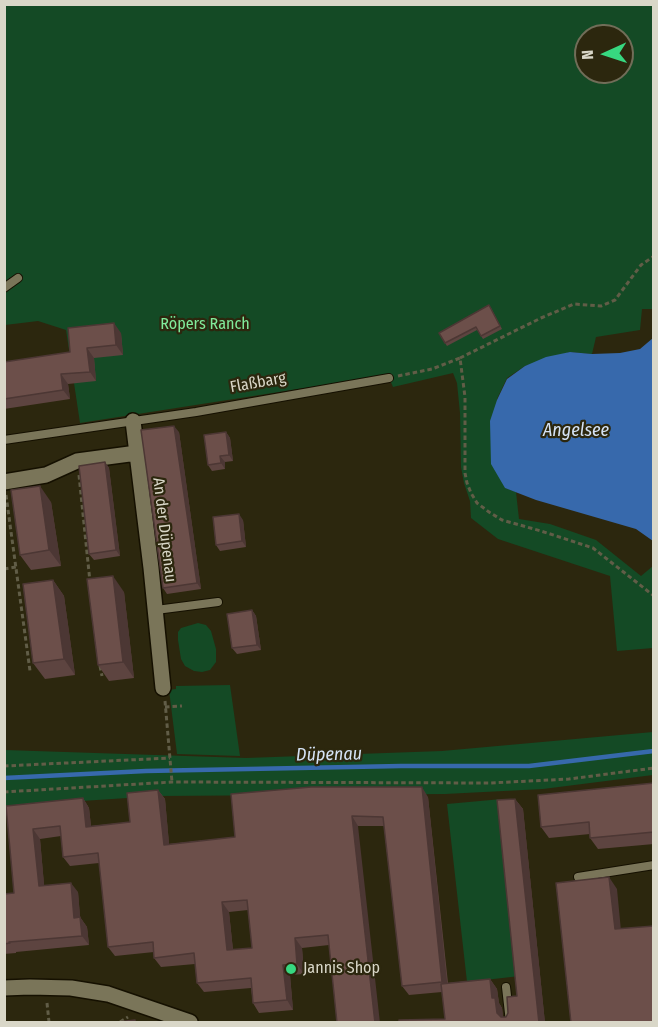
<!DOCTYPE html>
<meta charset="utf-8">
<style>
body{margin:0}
#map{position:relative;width:658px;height:1027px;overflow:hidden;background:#2c270e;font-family:"Fira Sans Condensed",sans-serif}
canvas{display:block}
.frame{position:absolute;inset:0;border:6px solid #d9d7c8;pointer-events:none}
.north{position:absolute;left:574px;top:24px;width:60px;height:60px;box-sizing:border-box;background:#2c270e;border:2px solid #716d58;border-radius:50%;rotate:267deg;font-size:16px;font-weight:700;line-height:24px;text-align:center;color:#d9d7c8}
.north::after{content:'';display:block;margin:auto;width:21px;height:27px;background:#37d880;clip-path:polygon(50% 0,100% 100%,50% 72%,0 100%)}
</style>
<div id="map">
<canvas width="658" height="1027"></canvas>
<div class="frame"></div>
<div class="north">N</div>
</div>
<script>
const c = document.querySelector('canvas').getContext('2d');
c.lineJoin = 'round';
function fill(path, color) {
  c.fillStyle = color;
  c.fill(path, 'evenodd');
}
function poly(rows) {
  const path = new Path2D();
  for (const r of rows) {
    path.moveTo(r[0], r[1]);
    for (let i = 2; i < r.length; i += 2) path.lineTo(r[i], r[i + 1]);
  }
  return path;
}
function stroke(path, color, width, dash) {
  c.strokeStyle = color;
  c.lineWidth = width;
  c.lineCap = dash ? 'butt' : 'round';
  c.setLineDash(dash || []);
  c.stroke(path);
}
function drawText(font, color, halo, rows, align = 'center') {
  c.font = font + ' "Fira Sans Condensed",sans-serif';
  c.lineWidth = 4.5;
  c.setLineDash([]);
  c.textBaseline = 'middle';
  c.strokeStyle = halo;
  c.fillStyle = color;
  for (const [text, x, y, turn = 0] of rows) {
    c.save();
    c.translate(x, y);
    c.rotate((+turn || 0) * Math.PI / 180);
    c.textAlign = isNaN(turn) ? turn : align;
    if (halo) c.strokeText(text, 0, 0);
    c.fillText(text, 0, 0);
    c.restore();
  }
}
const green = poly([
 [5,5,653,5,653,309,642,309,640,330,596,337,592,354,570,352,525,366,507,378,497,399,505,488,516,492,519,519,550,524,596,540,641,576,653,566,653,648,617,651,610,576,498,539,471,518,470,501,464,483,461,467,460,413,457,383,453,373,393,387,388,375,80,423,66,330,38,321,5,325],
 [586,36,622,36,622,72,586,72],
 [198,623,206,625,211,631,216,649,216,662,210,670,202,672,194,671,185,666,181,659,178,640,178,632,181,628],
 [230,685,240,756,177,754,169,690,176,689,176,686],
 [653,732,653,775,543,789,445,794,158,796,5,806,5,750,246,758,442,751],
 [502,799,520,976,467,982,447,804]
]);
const water = poly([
 [653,338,653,541,636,529,536,500,505,488,491,464,490,421,497,400,507,379,525,366,546,357,570,352,592,354,620,353,640,349]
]);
const stream = poly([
 [4,778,146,771,401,766,529,766,654,751]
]);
const path = poly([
 [460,358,541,318,574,304,601,306,615,300,641,265,654,256],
 [398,376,432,369,460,358,465,397,465,473,467,483,471,493,477,503,489,512,502,520,541,531,593,548,654,596],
 [79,475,90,582],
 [6,495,30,671],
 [4,569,16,567],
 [100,666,102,676],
 [165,701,172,782],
 [165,707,182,706],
 [4,766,170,758],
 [4,792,172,782,491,783,569,779,654,768],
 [47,1003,49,1022],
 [120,1022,128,1017]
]);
const lane = poly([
 [4,288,18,278],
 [4,440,196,412,389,378],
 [156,610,218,602],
 [578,877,654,865],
 [506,987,510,1022]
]);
const street = poly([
 [133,421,151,568,163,688],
 [4,482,46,475,77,461,137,453],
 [4,988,30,987,71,988,108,994,190,1022]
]);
const wall = poly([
 [491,308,502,329,483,339,477,330,447,346,445,343],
 [121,333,123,355,94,358,96,381,68,384,70,399,4,409,4,362,70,352],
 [179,432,201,589,167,594,163,588],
 [226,432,230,438,233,461,225,462,225,469,212,471,208,465],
 [105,462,109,468,120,556,94,560,89,554],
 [51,502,61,566,31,570,20,555],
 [243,520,246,547,220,551,216,545],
 [53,580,64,596,75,675,45,679,33,663],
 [124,592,134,678,109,681,98,665],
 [252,610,256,616,261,650,237,654,232,648],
 [654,783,654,844,598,849,590,838,590,834,549,838,541,827],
 [158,790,165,799,169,844,235,837,428,797,448,983,490,979,497,989,499,1003,502,1008,503,1017,506,1017,508,1013,517,996,515,799,523,809,545,1023,399,1023,445,1019,442,992,409,995,402,986,384,826,358,826,329,945,302,948,304,974,290,975,293,1010,259,1013,253,1003,251,988,204,992,197,983,195,964,161,967,154,958,154,952,115,956,108,947,99,863,70,866,63,857,61,836,40,839,44,885,78,892,80,917,87,927,89,945,16,952,16,953,4,954,4,894,14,893,6,806,83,798,89,808,91,826,130,822],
 [248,910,252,948,233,950,229,912]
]);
const shadedWall = poly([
 [114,323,121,333,123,355,116,345],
 [87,348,94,358,96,381,90,372],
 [61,374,68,384,70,399,63,390],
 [174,426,179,432,201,589,197,583],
 [226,432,230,438,233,461,229,455],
 [220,456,225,462,225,469,221,463],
 [105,462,109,468,120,556,116,550],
 [40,486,51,502,61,566,49,550],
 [239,514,243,520,246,547,242,541],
 [113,576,124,592,134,678,123,662],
 [53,580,64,596,75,675,64,659],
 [252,610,256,616,261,650,257,645],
 [422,787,428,797,448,991,442,982],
 [158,790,165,799,170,854,164,845],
 [83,798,89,808,92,836,86,827],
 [515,799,523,809,545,1023,539,1023],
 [352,816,358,826,380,1023,375,1023],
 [33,829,40,839,45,895,39,886],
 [609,877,617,889,622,941,615,929],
 [71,883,78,892,81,927,74,918],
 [222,902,229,912,234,960,227,950],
 [80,917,87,927,89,945,82,936],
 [295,938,302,948,304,974,297,964],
 [283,965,290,975,293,1010,287,1000],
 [490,979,497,989,499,1003,502,1008,504,1023,497,1013,492,998]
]);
const building = poly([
 [489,305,500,326,481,336,476,327,445,343,439,333,489,305],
 [114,323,116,345,87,348,90,372,61,374,63,390,4,399,4,362,70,352,68,328,114,323],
 [174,426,197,583,163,588,141,430,174,426],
 [226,432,229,455,220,456,221,463,208,465,204,435,226,432],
 [105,462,116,550,89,554,79,466,105,462],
 [40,486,49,550,20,555,11,490,40,486],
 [239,514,242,541,216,545,213,517,239,514],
 [113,576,123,662,98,665,87,579,113,576],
 [53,580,64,659,33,663,23,584,53,580],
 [252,610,257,645,232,648,227,614,252,610],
 [654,783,654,832,590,838,589,822,541,827,538,795,654,783],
 [311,787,422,787,442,982,402,986,383,817,352,816,375,1023,337,1023,328,935,295,938,297,964,283,965,287,1000,253,1003,251,978,197,983,194,953,154,958,153,942,108,947,98,853,63,857,60,826,33,829,39,886,71,883,74,918,80,917,82,936,9,942,10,943,4,944,4,894,14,893,6,806,83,798,86,827,130,822,127,793,158,790,164,845,235,837,231,794,311,787],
 [247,900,252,948,227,950,222,902,247,900],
 [515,799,539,1023,399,1023,399,1020,445,1019,441,984,490,979,492,998,495,998,497,1013,501,1017,506,1017,508,1013,507,997,517,996,497,800,515,799],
 [609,877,615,929,654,926,654,1023,571,1023,556,883,609,877],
 [135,1020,135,1023,110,1023,135,1020]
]);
const markers = [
 [291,969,6,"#37d880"]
];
const parkNames = [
 ["Röpers Ranch",205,325]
];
const streetNames = [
 ["Flaßbarg",258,383,-10],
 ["An der Düpenau",164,530,83]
];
const poiNames = [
 ["Jannis Shop",303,969]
];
const waterNames = [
 ["Angelsee",576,431],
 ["Düpenau",329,755,-1]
];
fill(green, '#144a25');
fill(water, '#3769ac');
stroke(stream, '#3769ac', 4.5);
stroke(lane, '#151000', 10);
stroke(street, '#151000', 18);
stroke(path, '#615d47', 3, [4.5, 3]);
stroke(lane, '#7a7559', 8);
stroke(street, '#7a7559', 15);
fill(wall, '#5d4440');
fill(shadedWall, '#4c3734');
fill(building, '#6c4f4a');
stroke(building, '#4c3734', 1.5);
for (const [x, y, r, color] of markers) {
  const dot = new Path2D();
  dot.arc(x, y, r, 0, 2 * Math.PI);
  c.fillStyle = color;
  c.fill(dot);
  stroke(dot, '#2c270e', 2);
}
drawText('16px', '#80eb9b', '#2c270e', parkNames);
drawText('16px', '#d9d7c8', '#2c270e', streetNames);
drawText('16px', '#d9d7c8', '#2c270e', poiNames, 'left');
drawText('italic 18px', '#d5e3f6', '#2c270e', waterNames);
</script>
